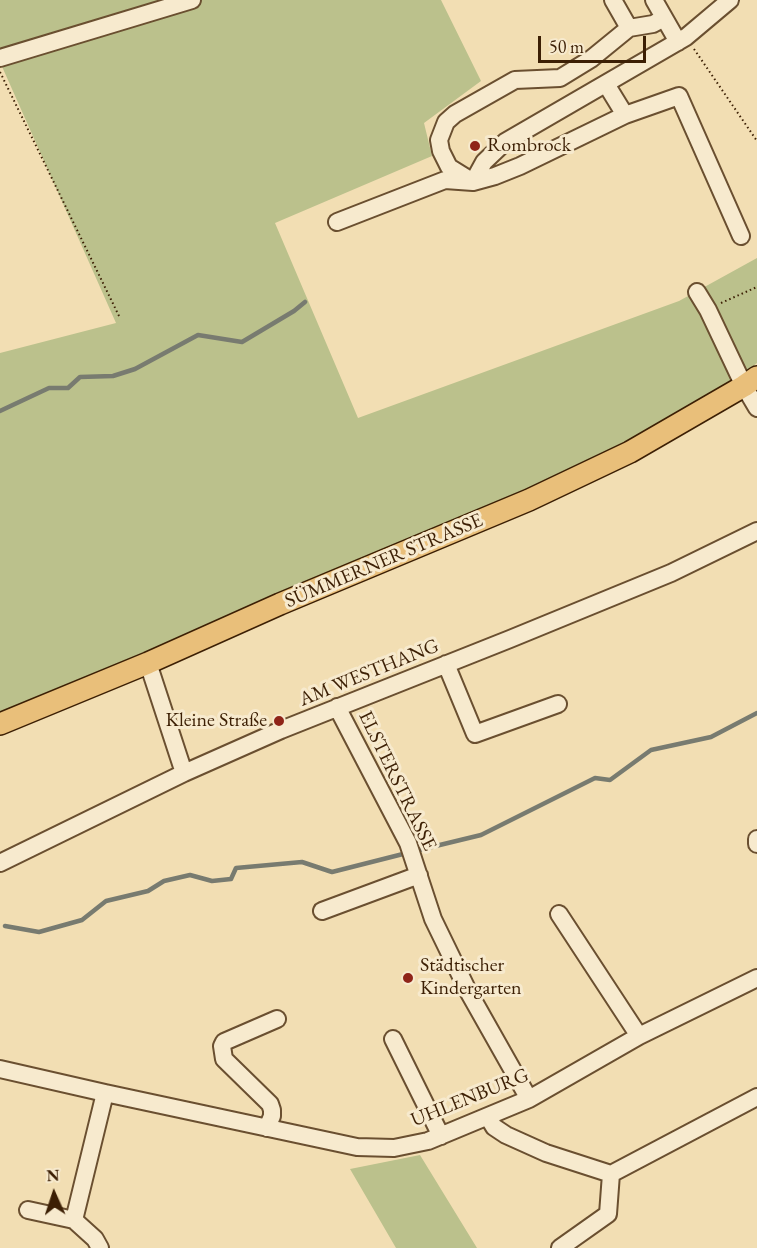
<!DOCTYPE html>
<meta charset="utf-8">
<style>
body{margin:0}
#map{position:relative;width:757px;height:1248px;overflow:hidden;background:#f2deb3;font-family:"EB Garamond",serif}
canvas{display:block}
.north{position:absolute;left:24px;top:1164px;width:60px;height:60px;-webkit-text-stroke:4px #f7eace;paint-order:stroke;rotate:357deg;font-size:16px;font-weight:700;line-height:24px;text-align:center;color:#3c1f04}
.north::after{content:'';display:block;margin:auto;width:21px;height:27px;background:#3c1f04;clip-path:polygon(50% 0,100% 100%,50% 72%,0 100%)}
.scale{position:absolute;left:538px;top:36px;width:108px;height:27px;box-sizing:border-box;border:3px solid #3c1f04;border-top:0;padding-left:8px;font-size:18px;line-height:21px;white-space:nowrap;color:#3c1f04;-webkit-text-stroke:4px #f7eace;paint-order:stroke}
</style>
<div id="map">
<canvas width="757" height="1248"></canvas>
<div class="north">N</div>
<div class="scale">50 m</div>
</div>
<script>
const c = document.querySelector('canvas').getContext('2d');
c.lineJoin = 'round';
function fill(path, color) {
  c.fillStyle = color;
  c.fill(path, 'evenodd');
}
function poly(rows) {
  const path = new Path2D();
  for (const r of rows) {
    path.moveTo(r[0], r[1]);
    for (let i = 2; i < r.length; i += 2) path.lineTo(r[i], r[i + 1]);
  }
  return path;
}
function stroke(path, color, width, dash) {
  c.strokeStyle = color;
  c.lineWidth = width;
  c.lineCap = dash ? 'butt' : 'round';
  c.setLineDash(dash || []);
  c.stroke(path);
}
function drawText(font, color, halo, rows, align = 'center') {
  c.font = font + ' "EB Garamond",serif';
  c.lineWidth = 6;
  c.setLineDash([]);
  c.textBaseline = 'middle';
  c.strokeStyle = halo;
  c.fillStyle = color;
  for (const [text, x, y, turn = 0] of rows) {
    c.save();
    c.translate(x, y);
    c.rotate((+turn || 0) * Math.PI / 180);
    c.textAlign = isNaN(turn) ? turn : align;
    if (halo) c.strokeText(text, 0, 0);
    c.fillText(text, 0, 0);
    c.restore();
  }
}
const green = poly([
 [0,0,441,0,481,81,424,123,432,156,275,223,358,418,679,301,757,258,757,363,739,378,628,445,361,563,0,714,0,353,116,323,0,62],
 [420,1155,477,1248,396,1248,350,1169]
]);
const stream = poly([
 [0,411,49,388,68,388,80,377,113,376,135,369,198,335,242,342,294,311,305,302],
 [415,851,481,835,595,778,610,780,651,750,711,737,757,713],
 [5,926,39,932,82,920,106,901,148,891,164,881,190,875,212,881,231,879,236,868,302,862,332,872,407,853]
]);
const path = poly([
 [694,49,757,141],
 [0,72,120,318],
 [721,303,757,287]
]);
const minor = poly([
 [613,0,629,28,653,24,664,18],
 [654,0,678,42],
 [0,58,192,0],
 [606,84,625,115],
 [470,180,449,167,441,151,439,140,446,122,455,114,515,80,560,78,591,59,629,28],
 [473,182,484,162,505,142,686,37,730,0],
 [337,222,445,180,473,182,495,176,520,166,625,115,679,96,741,236],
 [697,292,708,310,744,386,757,408],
 [148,663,184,773],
 [446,664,475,734,558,704],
 [337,707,408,843,433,919,468,991,529,1099],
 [757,839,757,844],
 [0,863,184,773,281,730,510,639,671,573,757,531],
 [322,911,419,875],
 [559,914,639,1036],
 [393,1039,441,1136],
 [0,1069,105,1093,357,1147,394,1148,428,1141,529,1099,639,1036,757,978],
 [488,1117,494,1127,506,1135,546,1153,611,1174,757,1097],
 [267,1128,272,1116,272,1110,270,1104,224,1059,222,1046,224,1042,277,1019],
 [28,1210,74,1220],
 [100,1248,95,1239,74,1220,105,1093],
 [560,1248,608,1214,611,1174]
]);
const major = poly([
 [0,724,148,663,280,604,529,500,630,452,744,386,757,377]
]);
const markers = [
 [475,146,6,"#8f2418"],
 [279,721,6,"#8f2418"],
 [408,978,6,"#8f2418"]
];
const poiNames = [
 ["Rombrock",487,146],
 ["Kleine Straße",267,721,"right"],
 ["Städtischer",420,966],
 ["Kindergarten",420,989]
];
const streetNames = [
 ["SÜMMERNER STRASSE",384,561,-23],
 ["AM WESTHANG",369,673,-22],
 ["ELSTERSTRASSE",397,781,64],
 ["UHLENBURG",470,1098,-22]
];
fill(green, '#bbc18c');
stroke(stream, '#787b70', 4.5);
stroke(minor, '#6a4f30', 20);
stroke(major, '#3c1f04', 24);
stroke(path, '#3c1f04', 2, [1.5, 3]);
stroke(minor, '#f7eace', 16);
stroke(major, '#e9bf7a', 21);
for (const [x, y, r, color] of markers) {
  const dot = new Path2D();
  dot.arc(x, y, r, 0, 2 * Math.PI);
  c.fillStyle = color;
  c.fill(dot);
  stroke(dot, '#f7eace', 2);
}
drawText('20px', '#3c1f04', '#f7eace', poiNames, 'left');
drawText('20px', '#3c1f04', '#f7eace', streetNames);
</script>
